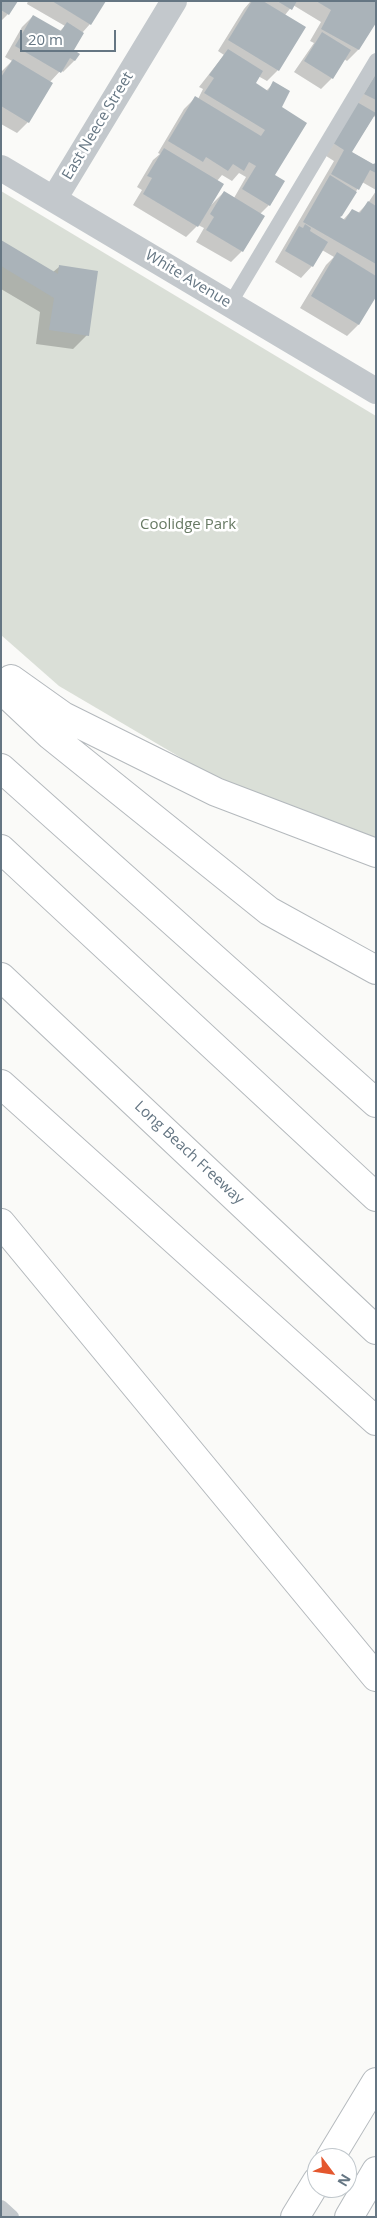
<!DOCTYPE html>
<style>
body{margin:0}
#map{position:relative;width:377px;height:2218px;overflow:hidden;background:#fafaf8;font-family:"Open Sans",sans-serif}
canvas{display:block}
.frame{position:absolute;inset:0;border:2px solid #657683;pointer-events:none}
.north{position:absolute;left:307px;top:2148px;width:50px;height:50px;box-sizing:border-box;background:#fff;border:1px solid #c1c8cd;border-radius:50%;rotate:121deg;font-size:14px;font-weight:700;line-height:20px;text-align:center;color:#657683}
.north::after{content:'';display:block;margin:auto;width:18px;height:22px;background:#e4572e;clip-path:polygon(50% 0,100% 100%,50% 72%,0 100%)}
.scale{position:absolute;left:20px;top:30px;width:96px;height:22px;box-sizing:border-box;border:2px solid #657683;border-top:0;padding-left:6px;font-size:15px;line-height:18px;white-space:nowrap;color:#657683;-webkit-text-stroke:4px #fff;paint-order:stroke}
</style>
<div id="map">
<canvas width="377" height="2218"></canvas>
<div class="frame"></div>
<div class="north">N</div>
<div class="scale">20 m</div>
</div>
<script>
const c = document.querySelector('canvas').getContext('2d');
c.lineJoin = 'round';
function fill(path, color) {
  c.fillStyle = color;
  c.fill(path, 'evenodd');
}
function poly(rows) {
  const path = new Path2D();
  for (const r of rows) {
    path.moveTo(r[0], r[1]);
    for (let i = 2; i < r.length; i += 2) path.lineTo(r[i], r[i + 1]);
  }
  return path;
}
function stroke(path, color, width, dash) {
  c.strokeStyle = color;
  c.lineWidth = width;
  c.lineCap = dash ? 'butt' : 'round';
  c.setLineDash(dash || []);
  c.stroke(path);
}
function drawText(font, color, halo, rows, align = 'center') {
  c.font = font + ' "Open Sans",sans-serif';
  c.lineWidth = 5;
  c.setLineDash([]);
  c.textBaseline = 'middle';
  c.strokeStyle = halo;
  c.fillStyle = color;
  for (const [text, x, y, turn = 0] of rows) {
    c.save();
    c.translate(x, y);
    c.rotate((+turn || 0) * Math.PI / 180);
    c.textAlign = isNaN(turn) ? turn : align;
    if (halo) c.strokeText(text, 0, 0);
    c.fillText(text, 0, 0);
    c.restore();
  }
}
const green = poly([
 [1,191,376,416,376,839,246,796,59,686,1,635]
]);
const shadow = poly([
 [1,1,8,14,1,21],
 [28,1,104,1,90,24,82,33,72,51,78,54,74,61,63,72,61,70,50,82,28,122,17,133,1,124,1,72,12,61,5,57,22,27,33,16,59,32,65,26,27,4],
 [248,1,375,1,376,20,358,50,347,61,344,59,332,78,321,89,294,72,314,43,310,41,321,22,293,5,285,15,278,70,267,81,258,76,254,83,266,91,274,83,280,108,269,205,260,214,242,251,231,262,196,242,204,228,198,225,186,237,133,205,142,190,137,187,153,160,160,154,158,153,184,109,195,98,198,99,203,89,199,87,224,55,218,51,244,9,250,2],
 [239,173,246,177,234,198,224,192,211,205,217,181,222,175,232,181],
 [376,69,376,118,374,116,351,152,376,166,376,190,362,182,339,218,343,220,352,210,358,213,368,203,376,191,376,294,358,325,347,336,300,308,326,265,334,257,322,250,312,266,301,278,275,262,334,161,323,154],
 [1,242,53,272,59,267,87,335,73,349,36,344,40,312,1,289]
]);
const building = poly([
 [1,1,18,1,9,15,1,10],
 [52,1,106,1,91,25],
 [252,1,263,1,306,27,279,71,228,40],
 [277,1,297,1,292,10],
 [316,1,376,1,376,23,359,50,321,29,331,10],
 [33,15,61,31,67,22,84,33,74,50,80,54,75,61,70,58,61,73,15,46],
 [322,32,351,50,333,79,304,61],
 [228,49,263,71,256,83,268,91,273,81,290,91,282,107,307,123,275,175,285,181,270,206,242,189,256,166,249,162,244,171,233,164,228,171,206,157,203,162,168,141,195,96,261,136,265,130,204,93,214,78,209,75],
 [13,59,53,83,29,123,1,106,1,77],
 [376,74,376,100,364,94],
 [357,102,376,113,352,152,373,164,376,163,376,173,370,170,359,190,331,174,344,150,333,143],
 [164,148,224,184,198,227,143,194,152,178,147,176],
 [330,175,357,192,342,216,340,217,345,220,352,209,360,213,368,201,376,206,376,264,303,222],
 [224,191,265,216,243,252,206,230,214,217,210,214],
 [305,224,311,228,310,231,328,242,313,267,285,251,299,226,303,228],
 [1,240,58,274,59,265,98,271,89,336,49,330,54,298,1,266],
 [337,252,376,276,376,297,359,325,311,296]
]);
const service = poly([
 [230,304,376,60],
 [1,2207,12,2217]
]);
const minor = poly([
 [1,168,376,391],
 [54,199,174,1]
]);
const primary = poly([
 [330,2158,376,2082],
 [295,2217,317,2181],
 [349,2217,376,2171]
]);
const motorway = poly([
 [11,679,63,716,216,792,376,853],
 [1,689,50,735,269,911,376,970],
 [1,768,376,1103],
 [1,849,376,1197],
 [1,977,376,1330],
 [1,1084,376,1421],
 [1,1223,376,1677]
]);
const streetNames = [
 ["East Neece Street",98,126,-59],
 ["White Avenue",188,279,31],
 ["Long Beach Freeway",189,1153,43]
];
const parkNames = [
 ["Coolidge Park",188,525]
];
fill(green, '#dadfd7');
fill(shadow, '#0003');
fill(building, '#aab3b9');
stroke(primary, '#b5babe', 30);
stroke(motorway, '#b4b9bd', 30);
stroke(service, '#c3c8cc', 14);
stroke(minor, '#c3c8cc', 26);
stroke(primary, '#fff', 28);
stroke(motorway, '#fff', 28);
drawText('15px', '#657683', '#fff', streetNames);
drawText('15px', '#687a64', '#fff', parkNames);
</script>
